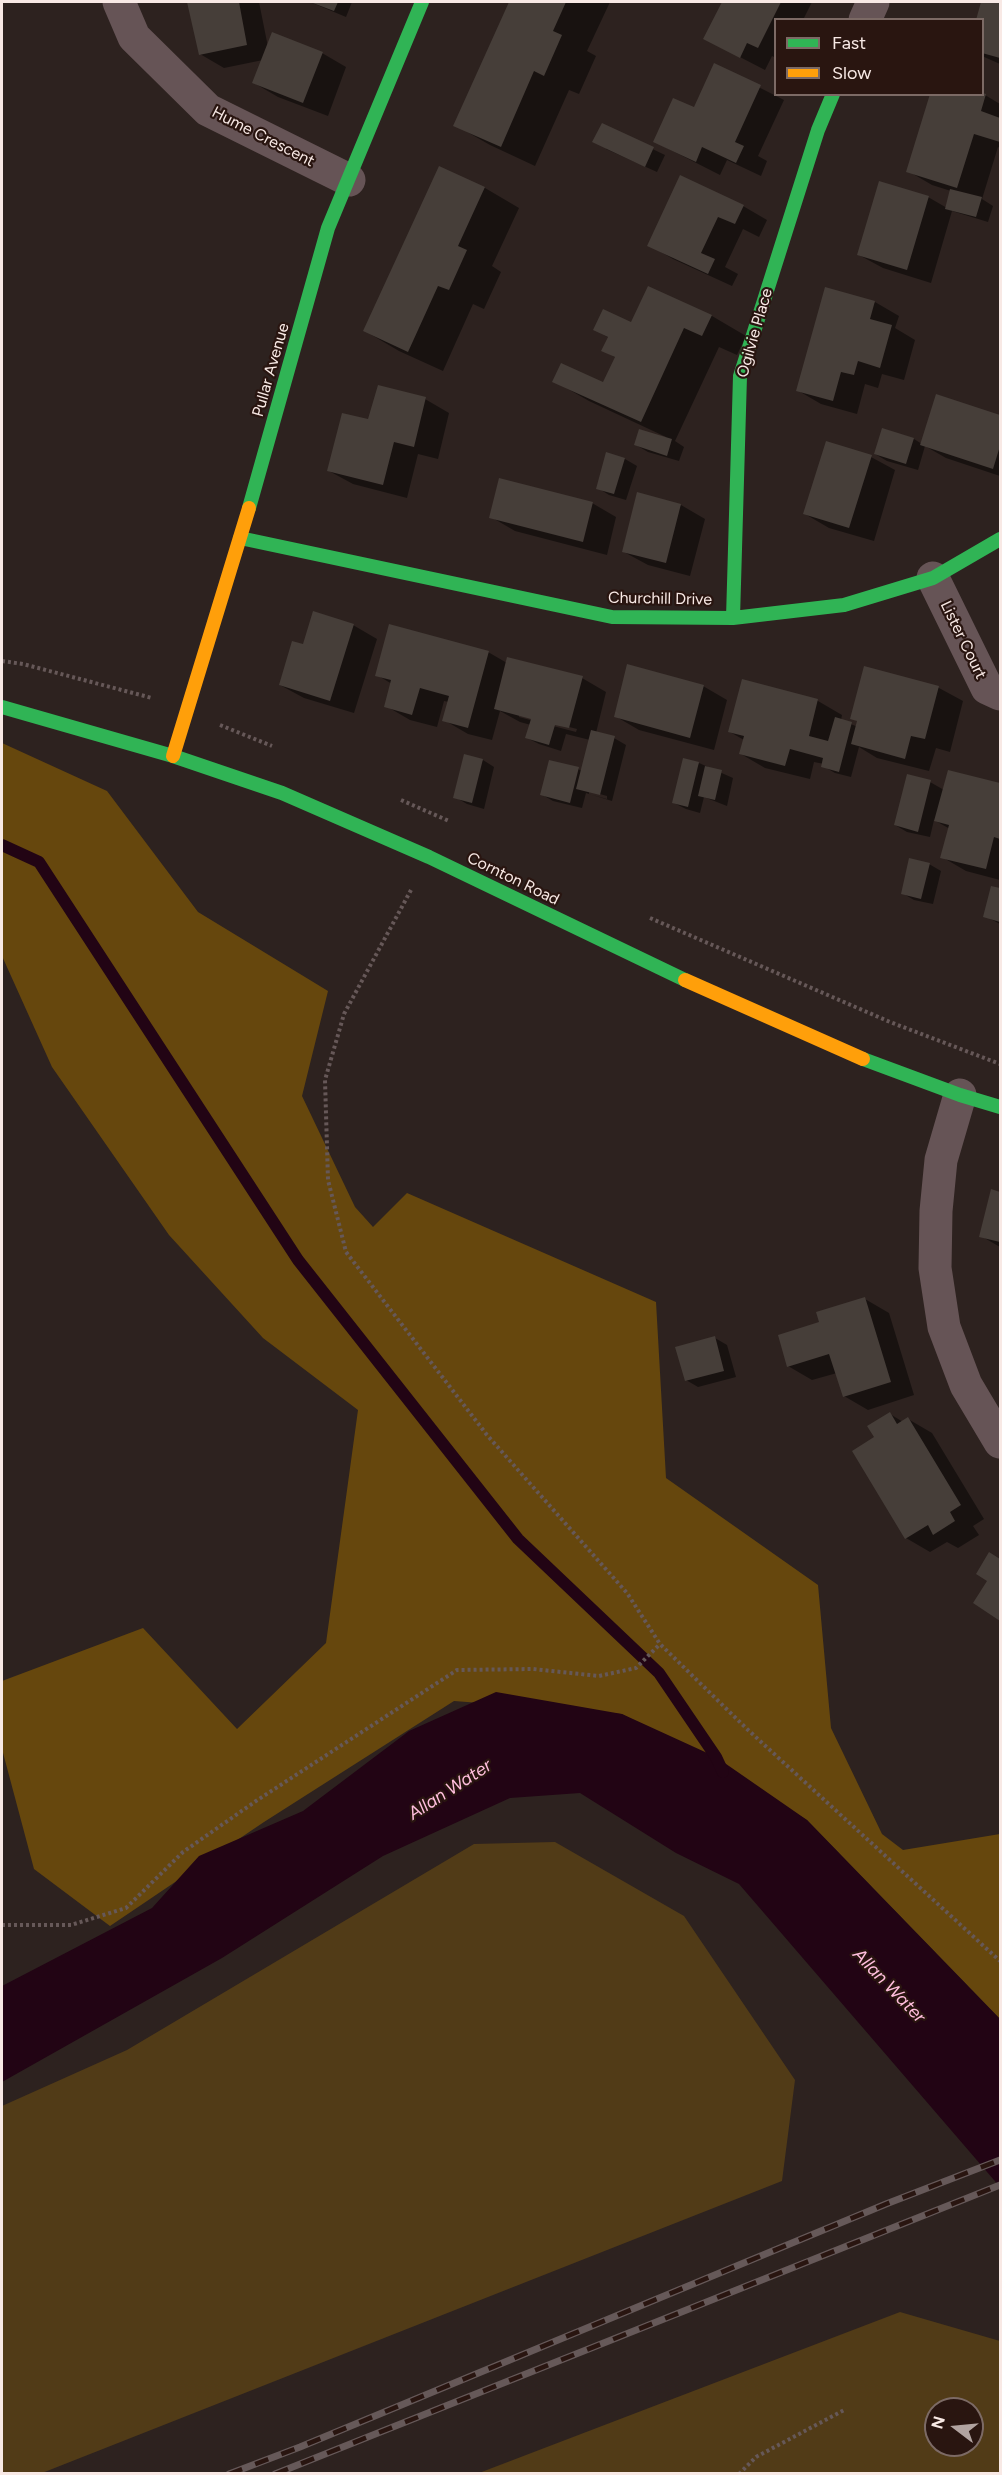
<!DOCTYPE html>
<style>
body{margin:0}
#map{position:relative;width:1002px;height:2475px;overflow:hidden;background:#2d221f;font-family:Figtree,sans-serif}
canvas{display:block}
.frame{position:absolute;inset:0;border:3px solid #f8e9e5;pointer-events:none}
.legend{position:absolute;left:774px;top:18px;width:210px;height:78px;box-sizing:border-box;background:#291510;border:2px solid #7c6a65;margin:0;padding:8px 10px;list-style:none;font-size:18px;color:#f8e9e5}
.legend li{display:flex;align-items:center;gap:12px;height:30px}
.legend b{width:30px;border:2px solid #7c6a65}
.north{position:absolute;left:924px;top:2397px;width:60px;height:60px;box-sizing:border-box;background:#291510;border:2px solid #7c6a65;border-radius:50%;rotate:286deg;font-size:16px;font-weight:700;line-height:24px;text-align:center;color:#f8e9e5}
.north::after{content:'';display:block;margin:auto;width:21px;height:27px;background:#b1a3a0;clip-path:polygon(50% 0,100% 100%,50% 72%,0 100%)}
</style>
<div id="map">
<canvas width="1002" height="2475"></canvas>
<div class="frame"></div>
<ul class="legend">
<li><b style="height:8px;background:#30b455"></b>Fast</li>
<li><b style="height:8px;background:#ff9f0a"></b>Slow</li>
</ul>
<div class="north">N</div>
</div>
<script>
const c = document.querySelector('canvas').getContext('2d');
c.lineJoin = 'round';
function fill(path, color) {
  c.fillStyle = color;
  c.fill(path, 'evenodd');
}
function poly(rows) {
  const path = new Path2D();
  for (const r of rows) {
    path.moveTo(r[0], r[1]);
    for (let i = 2; i < r.length; i += 2) path.lineTo(r[i], r[i + 1]);
  }
  return path;
}
function stroke(path, color, width, dash) {
  c.strokeStyle = color;
  c.lineWidth = width;
  c.lineCap = dash ? 'butt' : 'round';
  c.setLineDash(dash || []);
  c.stroke(path);
}
function drawText(font, color, halo, rows, align = 'center') {
  c.font = font + ' Figtree,sans-serif';
  c.lineWidth = 4.5;
  c.setLineDash([]);
  c.textBaseline = 'middle';
  c.strokeStyle = halo;
  c.fillStyle = color;
  for (const [text, x, y, turn = 0] of rows) {
    c.save();
    c.translate(x, y);
    c.rotate((+turn || 0) * Math.PI / 180);
    c.textAlign = isNaN(turn) ? turn : align;
    if (halo) c.strokeText(text, 0, 0);
    c.fillText(text, 0, 0);
    c.restore();
  }
}
const green = poly([
 [555,1842,684,1916,795,2080,782,2181,42,2473,2,2473,2,2106,127,2050,474,1844],
 [900,2312,1000,2341,1000,2473,479,2473],
 [936,2409,972,2409,972,2445,936,2445]
]);
const forest = poly([
 [2,743,107,791,198,912,328,991,302,1096,355,1207,373,1227,407,1193,656,1302,666,1478,818,1585,831,1728,882,1834,903,1850,1000,1834,1000,2019,807,1820,622,1714,454,1701,264,1822,110,1926,34,1869,2,1749,2,1681,143,1628,237,1729,326,1643,358,1410,263,1338,169,1235,52,1067,2,956]
]);
const water = poly([
 [496,1692,622,1714,716,1757,807,1820,1000,2019,1000,2187,739,1884,676,1853,580,1793,510,1798,383,1856,222,1958,2,2082,2,1986,152,1908,199,1856,303,1811,409,1731]
]);
const shadow = poly([
 [189,2,259,2,268,47,322,53,346,67,328,116,278,97,254,83,263,60,224,68,200,54],
 [310,2,352,2,346,17],
 [511,2,610,2,587,51,596,56,579,94,569,90,535,166,490,145,455,125],
 [723,2,812,2,803,20,776,20,776,58,772,56,765,70,705,39],
 [983,2,1000,2,1000,64,982,56,982,20,978,20],
 [715,65,784,100,758,156,767,161,761,176,727,160,720,175,655,142,694,109],
 [985,95,1000,104,1000,148,998,147,982,199,993,206,988,222,952,211,931,283,883,268,859,255,928,197,947,208,951,191,932,185,908,171],
 [602,125,665,155,657,172,606,149],
 [440,168,485,188,519,208,492,266,501,272,484,309,473,304,443,371,399,351,365,331],
 [743,206,767,220,759,237,743,229,725,267,738,274,732,286,673,259,649,245],
 [649,288,712,316,746,336,737,355,719,347,675,441,684,447,679,461,648,452,636,445,666,437,589,401,554,381,603,384,616,358,603,350,609,338,595,330,632,324],
 [875,302,899,316,895,328,915,340,904,380,882,374,878,388,865,384,857,414,821,404,797,390],
 [937,396,1000,417,1000,476,946,458,925,446,918,470,887,461,875,454,914,439,922,444],
 [425,399,449,413,438,459,418,454,407,498,353,484,329,471,370,421],
 [607,454,625,459,637,466,626,500,609,495,598,488],
 [871,457,895,470,874,541,829,528,805,514],
 [592,503,616,517,607,555,515,531,491,517],
 [681,505,705,519,690,576,648,565,624,552],
 [353,625,377,639,354,713,304,698,280,685,304,646],
 [488,652,507,663,582,678,606,692,596,733,614,738,626,745,612,801,586,793,582,808,553,801,541,794,578,769,582,771,590,740,566,734,561,751,539,744,527,738,531,725,520,722,500,711,492,740,468,734,444,720,449,702,444,701,437,727,410,720,386,706,392,684,377,675],
 [519,714,577,729,576,732,519,717],
 [589,791,607,796,607,799,589,794],
 [866,668,939,688,963,701,950,752,936,748,929,771,877,758,859,747,851,777,835,773,823,766,824,764,814,762,810,779,765,768,741,754,744,740,730,732,743,681,818,701,842,715,841,720,858,727,859,722,852,718],
 [703,686,727,700,714,750,639,730,615,716],
 [483,760,494,767,484,809,467,804,455,797],
 [699,763,733,778,727,806,704,797,700,813,686,809,674,803],
 [949,771,1000,785,1000,880,966,871,942,857,950,829,934,820,930,837,907,832,895,825,930,782,944,790],
 [929,864,941,871,933,904,914,900,902,893],
 [992,888,1000,890,1000,924,985,916],
 [992,1191,1000,1194,1000,1247,981,1236],
 [865,1299,889,1313,914,1395,868,1410,844,1396,837,1373,812,1380,788,1366,821,1323],
 [715,1338,727,1345,736,1377,698,1387,686,1380],
 [890,1414,903,1422,908,1419,932,1433,984,1519,973,1526,979,1535,958,1548,947,1542,930,1552,906,1538,876,1438],
 [990,1554,1000,1560,1000,1619,975,1603,989,1581]
]);
const stream = poly([
 [2,845,39,862,298,1260,518,1539,659,1673,716,1757,723,1772]
]);
const building = poly([
 [187,2,239,2,247,45,199,55],
 [310,2,338,2,334,11],
 [509,2,566,2,553,31,562,35,544,76,534,71,501,147,453,126],
 [722,2,781,2,758,48,747,43,740,58,703,39],
 [981,2,1000,2,1000,58,982,53,982,20,976,20],
 [272,32,323,52,303,103,252,83],
 [714,63,761,85,735,142,744,146,736,163,702,147,696,162,653,142,673,98,694,107],
 [982,93,986,94,981,111,1000,118,1000,142,974,134,957,188,906,172,930,94,982,94],
 [602,123,654,147,645,167,592,142],
 [439,166,485,187,458,246,467,250,449,290,438,286,408,352,363,331],
 [680,175,744,205,735,224,718,217,701,253,715,259,708,274,647,246],
 [879,181,929,196,907,270,857,255],
 [950,189,982,197,976,217,945,209],
 [648,286,712,315,702,336,684,328,641,422,552,382,561,363,603,382,615,357,601,351,608,337,593,330,603,309,631,322],
 [825,287,875,301,870,319,892,325,880,368,858,361,854,375,841,372,833,401,796,391],
 [378,385,426,397,414,447,394,442,383,485,327,471,342,413,368,419],
 [936,394,1000,415,1000,446,993,469,920,445],
 [882,428,914,438,906,464,874,454],
 [639,429,672,439,667,456,634,445],
 [826,441,872,455,849,528,803,514],
 [606,452,625,458,614,494,596,489],
 [499,478,593,502,583,542,489,518],
 [637,492,681,504,666,563,622,552],
 [313,611,354,624,330,701,279,685,292,641,303,644],
 [389,624,489,651,468,728,442,721,449,696,420,688,412,715,384,707,391,680,375,676],
 [507,657,583,676,569,728,555,725,549,745,525,738,531,719,494,709],
 [627,664,704,685,690,738,614,717],
 [864,666,939,686,925,739,911,736,905,759,851,744,857,721,850,719],
 [742,679,818,699,809,736,828,741,835,717,852,722,839,772,821,767,823,758,790,749,785,766,739,754,744,736,728,732],
 [591,730,615,736,600,795,576,789],
 [464,754,483,759,472,803,453,798],
 [683,758,699,762,688,807,672,803],
 [549,760,579,767,570,803,540,795],
 [705,766,722,770,715,800,698,796],
 [948,770,1000,783,1000,839,994,837,986,869,940,858,949,825,934,821],
 [907,774,931,780,918,832,894,825],
 [909,858,930,863,921,899,901,894],
 [991,886,1000,888,1000,922,983,917],
 [991,1189,1000,1192,1000,1242,979,1237],
 [865,1297,891,1382,843,1397,829,1354,787,1367,778,1335,819,1322,816,1312],
 [715,1336,724,1371,685,1381,675,1347],
 [890,1412,897,1424,908,1417,961,1505,950,1512,955,1521,933,1535,928,1525,905,1539,852,1451,874,1437,867,1426],
 [989,1552,1000,1559,1000,1621,973,1603,987,1581,976,1574]
]);
const path = poly([
 [2,661,23,664,152,698],
 [220,725,272,746],
 [401,800,449,821],
 [411,890,344,1014,325,1080,328,1180,346,1252,487,1435,627,1593,660,1644,747,1729,1000,1961],
 [650,918,890,1022,1000,1064],
 [2,1925,71,1925,126,1908,183,1852,256,1801,457,1670,533,1669,599,1676,636,1668,660,1644],
 [739,2474,756,2457,846,2409]
]);
const street = poly([
 [119,2,134,37,208,110,349,180],
 [865,20,873,2],
 [933,578,987,688,1000,694],
 [960,1095,941,1160,936,1211,935,1268,944,1327,966,1385,1000,1442]
]);
const fast = poly([
 [249,508,328,228,422,2],
 [240,538,612,617,733,618,844,605,933,578,1000,539],
 [733,618,740,376,818,130,833,94],
 [2,707,173,756,282,793,429,857,685,980],
 [863,1059,960,1095,1000,1107]
]);
const slow = poly([
 [173,756,249,508],
 [685,980,863,1059]
]);
const rail = poly([
 [229,2474,300,2447,886,2204,1000,2160],
 [275,2474,1000,2185]
]);
const streetNames = [
 ["Hume Crescent",263,137,27],
 ["Ogilvie Place",755,333,-74],
 ["Pullar Avenue",271,370,-74],
 ["Churchill Drive",660,599,1],
 ["Lister Court",963,640,64],
 ["Cornton Road",513,879,26]
];
const waterNames = [
 ["Allan Water",450,1790,-33],
 ["Allan Water",889,1986,46]
];
fill(green, '#513b17');
fill(forest, '#66470d');
fill(water, '#220414');
fill(shadow, '#0007');
stroke(stream, '#220414', 12);
fill(building, '#463e39');
stroke(path, '#665858', 4, [3, 3]);
stroke(street, '#665456', 33);
stroke(fast, '#30b455', 14);
stroke(slow, '#ff9f0a', 14);
stroke(rail, '#665959', 7);
stroke(rail, '#291510', 4.5, [14]);
drawText('16px', '#f8e9e5', '#291510', streetNames);
drawText('italic 18px', '#ffbedd', '#291510', waterNames);
</script>
